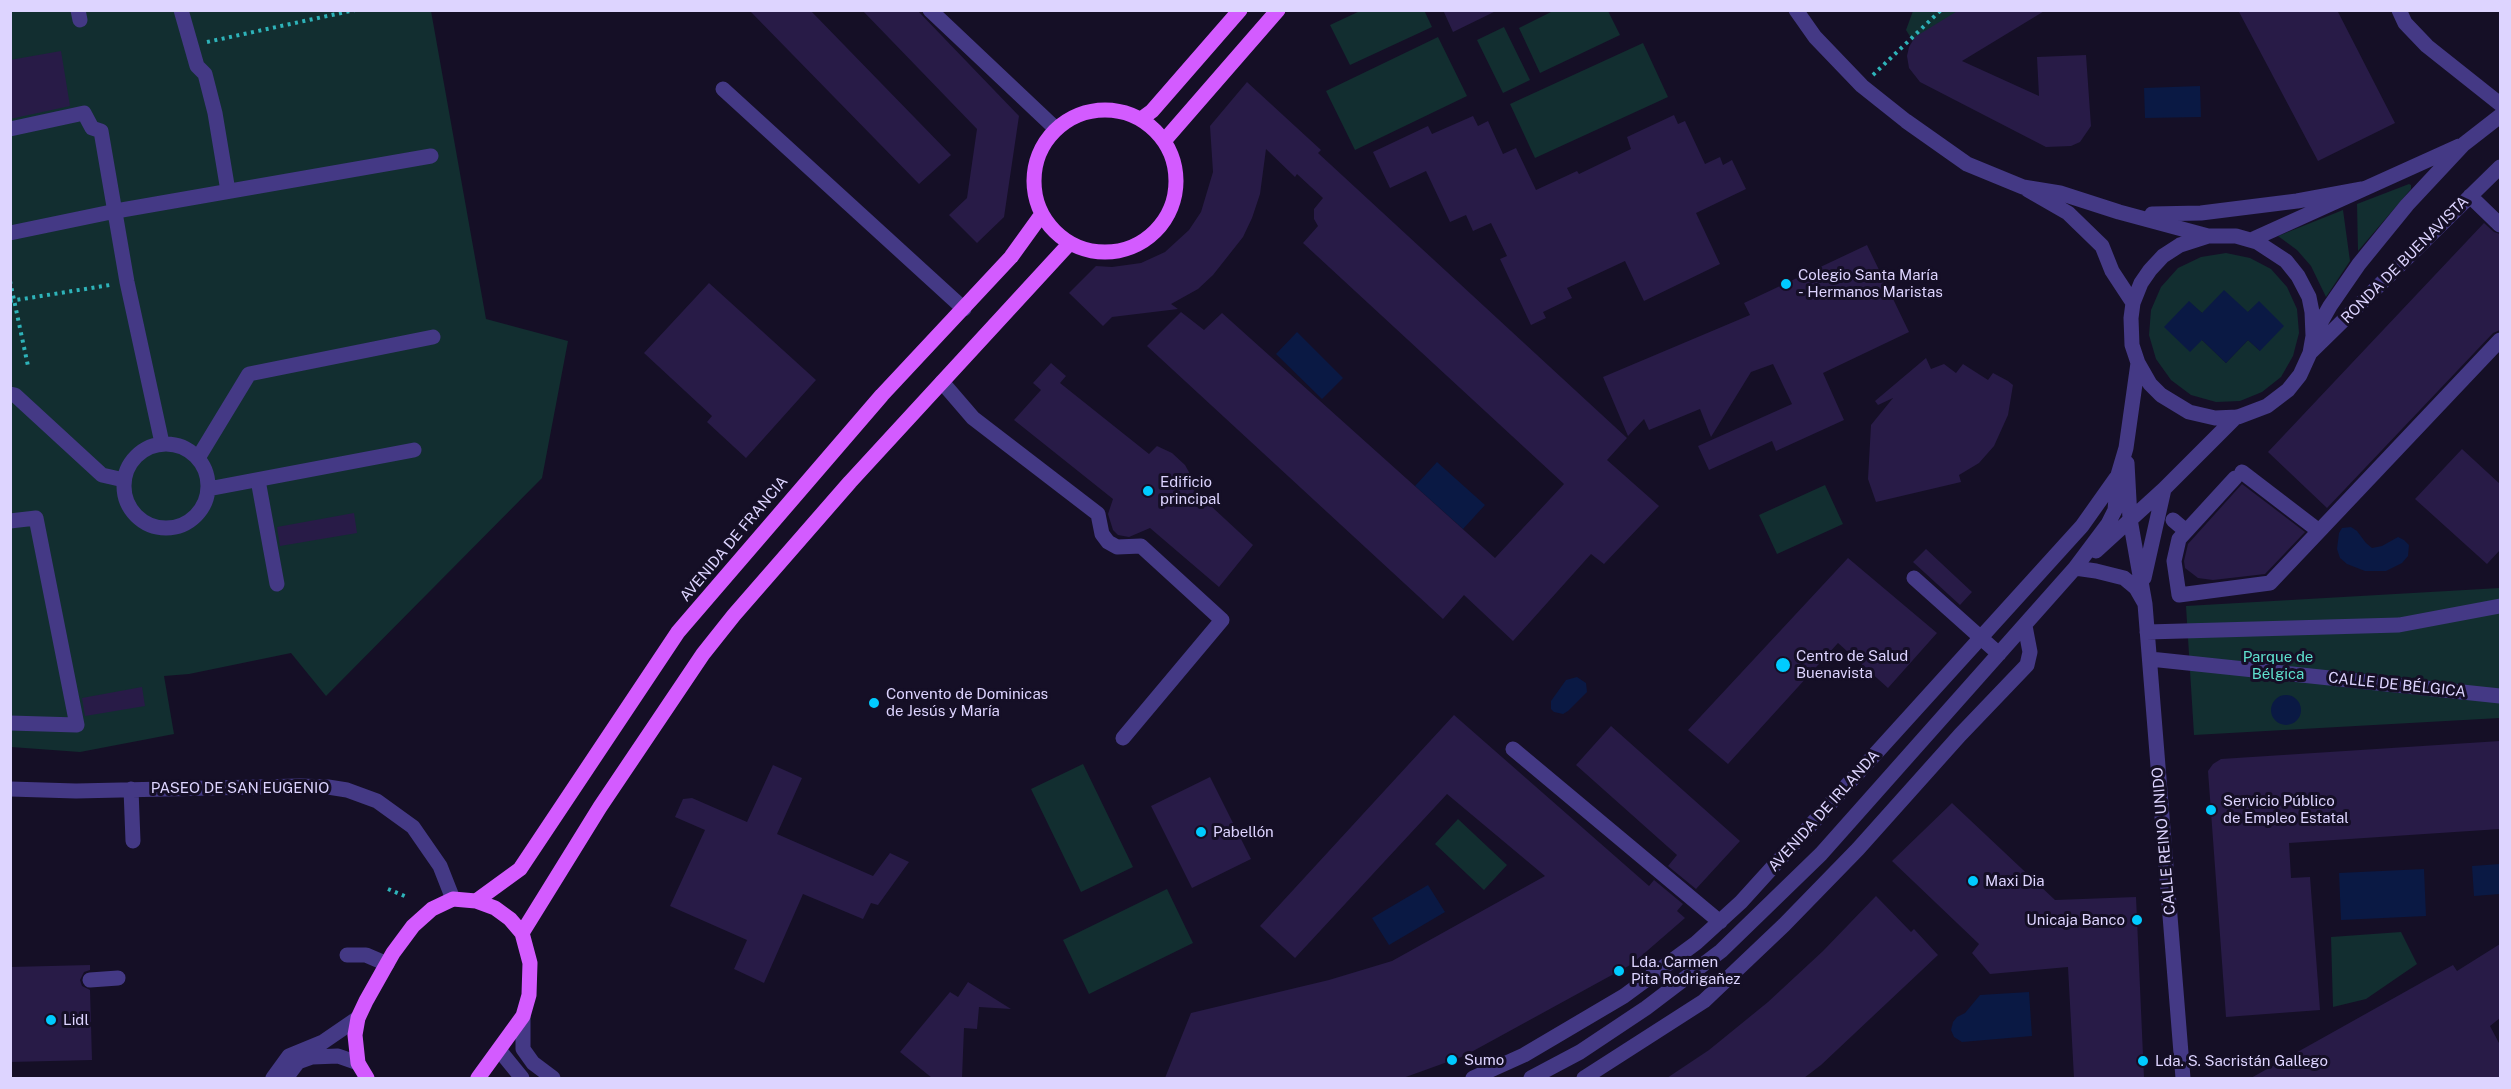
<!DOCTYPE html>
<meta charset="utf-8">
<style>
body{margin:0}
#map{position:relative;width:2511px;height:1089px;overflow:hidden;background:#150f26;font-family:"Public Sans",sans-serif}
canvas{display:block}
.frame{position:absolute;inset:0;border:12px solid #ddd4ff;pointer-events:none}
</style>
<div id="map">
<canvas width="2511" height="1089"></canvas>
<div class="frame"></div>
</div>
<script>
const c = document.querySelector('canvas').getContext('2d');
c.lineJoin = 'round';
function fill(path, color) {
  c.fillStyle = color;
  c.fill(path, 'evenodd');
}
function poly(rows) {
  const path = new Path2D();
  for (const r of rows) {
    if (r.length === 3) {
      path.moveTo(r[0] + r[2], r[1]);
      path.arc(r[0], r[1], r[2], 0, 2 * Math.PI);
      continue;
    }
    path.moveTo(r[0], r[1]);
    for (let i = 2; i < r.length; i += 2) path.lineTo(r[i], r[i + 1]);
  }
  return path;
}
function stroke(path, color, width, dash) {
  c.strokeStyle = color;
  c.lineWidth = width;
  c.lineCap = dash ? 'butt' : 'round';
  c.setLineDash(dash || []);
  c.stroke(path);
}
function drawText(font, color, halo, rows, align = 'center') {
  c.font = font + ' "Public Sans",sans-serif';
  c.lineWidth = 6;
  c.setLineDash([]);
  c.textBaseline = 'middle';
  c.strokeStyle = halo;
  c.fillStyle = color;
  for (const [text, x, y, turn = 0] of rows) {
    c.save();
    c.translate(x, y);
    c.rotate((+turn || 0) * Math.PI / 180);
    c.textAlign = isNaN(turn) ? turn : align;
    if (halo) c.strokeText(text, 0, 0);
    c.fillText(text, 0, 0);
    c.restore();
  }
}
const green = poly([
 [1424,10,1432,27,1350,65,1330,25,1360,11],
 [1555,10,1608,11,1620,35,1540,73,1519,28],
 [10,11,431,11,486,319,568,341,542,478,326,696,291,653,189,674,164,676,174,734,80,752,11,747],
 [1913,11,1981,11,1918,49,1906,30],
 [1504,27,1530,80,1503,93,1477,40],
 [1438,37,1467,96,1355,150,1326,91],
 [1643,43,1668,97,1535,158,1510,104],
 [2409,184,2411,185,2411,189,2358,251,2357,204],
 [2343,210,2350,261,2326,297,2311,266,2297,250,2278,236],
 [2226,253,2250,258,2271,269,2287,287,2297,309,2299,333,2293,356,2281,377,2262,392,2240,401,2216,402,2191,395,2171,380,2156,359,2149,335,2151,310,2161,287,2178,268,2201,257],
 [2189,302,2202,313,2248,312,2259,302,2260,351,2248,340,2226,363,2202,340],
 [1825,485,1843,524,1777,554,1759,515],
 [2500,588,2500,718,2194,735,2186,606],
 [1083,764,1133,867,1081,892,1031,789],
 [1458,819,1507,865,1484,890,1435,844],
 [1167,889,1193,943,1089,994,1063,940],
 [2401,932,2417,964,2366,999,2333,1007,2331,937]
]);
const water = poly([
 [2200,86,2201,117,2145,118,2144,88],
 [2224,290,2248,312,2259,301,2284,326,2260,351,2248,340,2226,363,2202,340,2190,352,2164,327,2189,301,2202,313],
 [1297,332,1343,378,1322,399,1276,354],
 [1437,462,1485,505,1463,529,1415,486],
 [2351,527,2357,531,2366,543,2372,548,2382,546,2398,537,2404,540,2409,545,2408,556,2402,563,2386,571,2365,571,2347,564,2340,558,2337,549,2339,533,2342,528],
 [1577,677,1586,683,1587,692,1568,711,1563,714,1554,712,1551,709,1551,701,1566,680],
 [2286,710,15],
 [2500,864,2500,894,2474,896,2472,866],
 [2424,869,2426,916,2341,920,2339,873],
 [1428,885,1445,912,1389,945,1372,918],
 [2029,992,2032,1036,1962,1042,1954,1037,1951,1030,1953,1022,1957,1017,1965,1013,1980,995]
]);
const building = poly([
 [749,10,810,10,951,155,919,184],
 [862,10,917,10,1019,116,1004,217,977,243,949,215,967,198,977,129],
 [1443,10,1498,10,1453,32],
 [1959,10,2046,10,1962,61,2039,96,2037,57,2086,55,2091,126,2080,142,2071,146,2046,147,1920,82,1909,68,1907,56,1909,47,1915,37],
 [2238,10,2337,10,2395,123,2318,161],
 [61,51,70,106,10,119,10,60],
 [1247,82,1321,150,1318,153,1627,438,1607,460,1659,506,1604,564,1591,554,1513,641,1464,595,1443,619,1147,346,1181,312,1204,330,1222,313,1495,558,1564,484,1303,243,1318,226,1314,219,1314,209,1323,198,1297,174,1295,177,1266,149,1260,194,1252,218,1243,237,1213,275,1198,289,1171,304,1178,309,1112,317,1103,326,1069,293,1096,266,1112,267,1141,263,1165,252,1189,230,1201,212,1213,172,1210,126],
 [1674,115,1678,124,1685,121,1705,164,1720,157,1723,165,1732,160,1746,189,1696,213,1720,264,1644,301,1625,261,1567,288,1572,298,1543,312,1546,318,1531,325,1500,259,1507,256,1491,223,1473,231,1466,215,1450,222,1426,171,1390,188,1373,152,1428,126,1432,134,1473,116,1478,126,1488,121,1503,154,1516,148,1536,190,1577,171,1579,174,1631,149,1627,137],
 [2484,223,2494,232,2500,234,2500,330,2493,333,2327,508,2268,452],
 [1867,245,1909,332,1823,373,1844,420,1776,451,1772,441,1709,470,1698,446,1792,404,1773,364,1751,372,1711,437,1700,409,1649,430,1644,419,1628,436,1603,377,1750,315,1744,303],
 [709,283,816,380,746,458,707,422,712,416,644,353],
 [1926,358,1931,369,1944,364,1956,373,1963,364,1988,380,1993,373,2008,381,2013,385,2008,415,1994,446,1979,463,1959,475,1961,482,1876,502,1868,479,1871,425,1893,398,1878,405,1875,401],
 [1051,363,1066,376,1060,383,1149,454,1157,446,1172,453,1185,465,1190,474,1184,481,1253,545,1219,587,1150,528,1129,537,1118,535,1113,530,1108,514,1113,499,1014,420,1041,390,1033,383],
 [2462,449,2500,484,2500,550,2487,564,2415,499],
 [2242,484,2305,532,2265,574,2213,580,2198,578,2185,568,2184,561,2188,544],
 [354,513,357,533,280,546,277,527],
 [1926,549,1972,592,1960,605,1913,562],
 [1848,558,1937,633,1888,688,1838,643,1728,764,1688,730],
 [142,687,145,706,85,716,82,698],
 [1454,715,1649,886,1654,880,1683,904,1677,911,1685,918,1632,964,1464,1056,1403,1078,1165,1078,1191,1013,1329,980,1392,961,1545,876,1447,794,1295,958,1260,926],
 [1611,726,1740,841,1696,889,1668,866,1677,855,1576,765],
 [2500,741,2500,829,2289,843,2291,878,2310,877,2320,1010,2226,1017,2208,771,2213,764,2221,759],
 [773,765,802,778,777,834,873,876,890,853,909,862,878,905,871,903,863,919,803,894,764,983,734,969,747,940,670,906,705,830,675,817,683,799,692,798,747,822],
 [1210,777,1251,859,1192,888,1151,806],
 [1952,803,2055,900,2136,897,2144,1078,2074,1078,2068,967,1990,974,1972,953,1979,944,1892,861],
 [1876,896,1911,932,1914,929,1938,955,1821,1065,1804,1078,1667,1078,1709,1050,1768,1002,1823,951],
 [2500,944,2500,1018,2490,1026,2500,1045,2500,1078,2251,1078,2453,965,2457,971],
 [90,965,90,970,84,972,80,980,82,986,90,990,92,1060,10,1062,10,967],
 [968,982,1011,1009,979,1007,977,1029,964,1028,962,1078,932,1078,900,1052,950,992,958,997]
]);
const path = poly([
 [207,42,355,10],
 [1873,75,1941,10],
 [10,281,28,366],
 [10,301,110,285],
 [388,889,407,897]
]);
const minor = poly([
 [78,10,80,20],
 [181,10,197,66,205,74,215,113,228,191],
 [930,10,1056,129],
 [1796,10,1815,37,1862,86,1906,121,1967,164,2023,187,2060,193,2119,212,2208,236,2236,236,2257,242,2286,261,2298,276,2309,297,2312,312,2313,336,2310,353,2300,375,2288,390,2267,406,2238,417,2215,418,2189,412,2161,395,2150,384,2138,363,2132,345,2131,318,2133,303,2141,283,2150,270,2163,256,2180,245,2208,236],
 [2399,10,2405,23,2427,46,2500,104],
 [723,89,964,309],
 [10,129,84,113,92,128,101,131,127,282,162,443],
 [2028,190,2068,213,2102,246,2112,271,2133,303],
 [2470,196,2500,225],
 [2152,214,2201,213,2297,201,2362,189],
 [10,233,116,211,431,156],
 [2251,240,2459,146],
 [2313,336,2330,306,2359,264,2407,205,2464,144,2500,116],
 [2310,353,2500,167],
 [942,382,973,418,1098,514,1102,534,1108,542,1117,547,1141,546,1222,620,1123,738],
 [10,394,15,395,102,475,124,480],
 [166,486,42],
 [198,458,249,374,433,337],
 [2127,463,2130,519,2145,604,2183,1078],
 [2242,472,2319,531],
 [2235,478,2179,539,2174,561,2179,595,2270,583,2500,340],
 [258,480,277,584],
 [208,489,414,450],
 [2173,520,2186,531],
 [10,521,36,518,77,725,10,723],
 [2096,551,2164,489,2236,417],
 [2075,568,2096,571,2124,578,2136,588,2144,602],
 [1914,578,1999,654],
 [2144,578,2164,489],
 [2147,632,2399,625,2500,606],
 [2150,659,2500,696],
 [1513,749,1720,922],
 [10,789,76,791,300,786,328,787,347,790,377,801,413,827,440,866,453,899],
 [131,789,133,841],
 [347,955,366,955,387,964],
 [90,980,118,978],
 [523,1016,523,1049,533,1063,553,1078],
 [500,1051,522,1078],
 [273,1078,289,1056,323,1042,358,1018],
 [286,1078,298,1062,312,1057,338,1056,358,1063],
 [1473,1078,1524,1055,1624,996,1696,943,1741,902,2082,526,2116,478],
 [1531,1078,1580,1052,1646,1008,1721,951,1821,854,2075,568,2108,524,2115,510,2118,475,2126,448,2138,363],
 [1584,1078,1704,1001,1784,925,1858,849,1960,735,2027,665,2030,652,2025,626]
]);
const major = poly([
 [1105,181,71],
 [1141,119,1152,111,1240,10],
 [1164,141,1278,10],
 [476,901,520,869,678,632,882,395,1011,257,1042,214],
 [522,933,600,807,703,654,734,615,850,482,1070,243],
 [367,1078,358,1063,355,1035,358,1018,366,1001,393,953,413,926,432,909,453,899,476,901,495,908,510,919,522,933,530,963,529,995,523,1016,478,1078]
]);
const markers = [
 [1786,284,6,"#00cbff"],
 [1148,491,6,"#00cbff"],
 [1783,665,8,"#00cbff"],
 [874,703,6,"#00cbff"],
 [2211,810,6,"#00cbff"],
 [1201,832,6,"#00cbff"],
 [1973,881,6,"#00cbff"],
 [2137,920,6,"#00cbff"],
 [1619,971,6,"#00cbff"],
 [51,1020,6,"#00cbff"],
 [1452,1060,6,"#00cbff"],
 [2143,1061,6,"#00cbff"]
];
const streetNames = [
 ["RONDA DE BUENAVISTA",2405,260,-45],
 ["AVENIDA DE FRANCIA",734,539,-50],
 ["CALLE DE BÉLGICA",2397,685,6],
 ["PASEO DE SAN EUGENIO",240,788],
 ["AVENIDA DE IRLANDA",1824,811,-48],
 ["CALLE REINO UNIDO",2164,841,-95]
];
const poiNames = [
 ["Colegio Santa María",1798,275],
 ["- Hermanos Maristas",1798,292],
 ["Edificio",1160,482],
 ["principal",1160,499],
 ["Centro de Salud",1796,656],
 ["Buenavista",1796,673],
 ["Convento de Dominicas",886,694],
 ["de Jesús y María",886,711],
 ["Servicio Público",2223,801],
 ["de Empleo Estatal",2223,818],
 ["Pabellón",1213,832],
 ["Maxi Dia",1985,881],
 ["Unicaja Banco",2125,920,"right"],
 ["Lda. Carmen",1631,962],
 ["Pita Rodrigañez",1631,979],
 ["Lidl",63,1020],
 ["Sumo",1464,1060],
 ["Lda. S. Sacristán Gallego",2155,1061]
];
const parkNames = [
 ["Parque de",2278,657],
 ["Bélgica",2278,674]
];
fill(green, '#122e30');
fill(water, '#0a1944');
fill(building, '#281b47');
stroke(path, '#2eb3b9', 4, [3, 4.5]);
stroke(minor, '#443985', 15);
stroke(major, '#d35bff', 15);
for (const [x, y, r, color] of markers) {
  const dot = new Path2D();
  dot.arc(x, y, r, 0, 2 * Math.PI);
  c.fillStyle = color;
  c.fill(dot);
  stroke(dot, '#150f26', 2);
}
drawText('15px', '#ddd4ff', '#150f26', streetNames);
drawText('15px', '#ddd4ff', '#150f26', poiNames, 'left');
drawText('15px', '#5ee1ce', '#150f26', parkNames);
</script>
